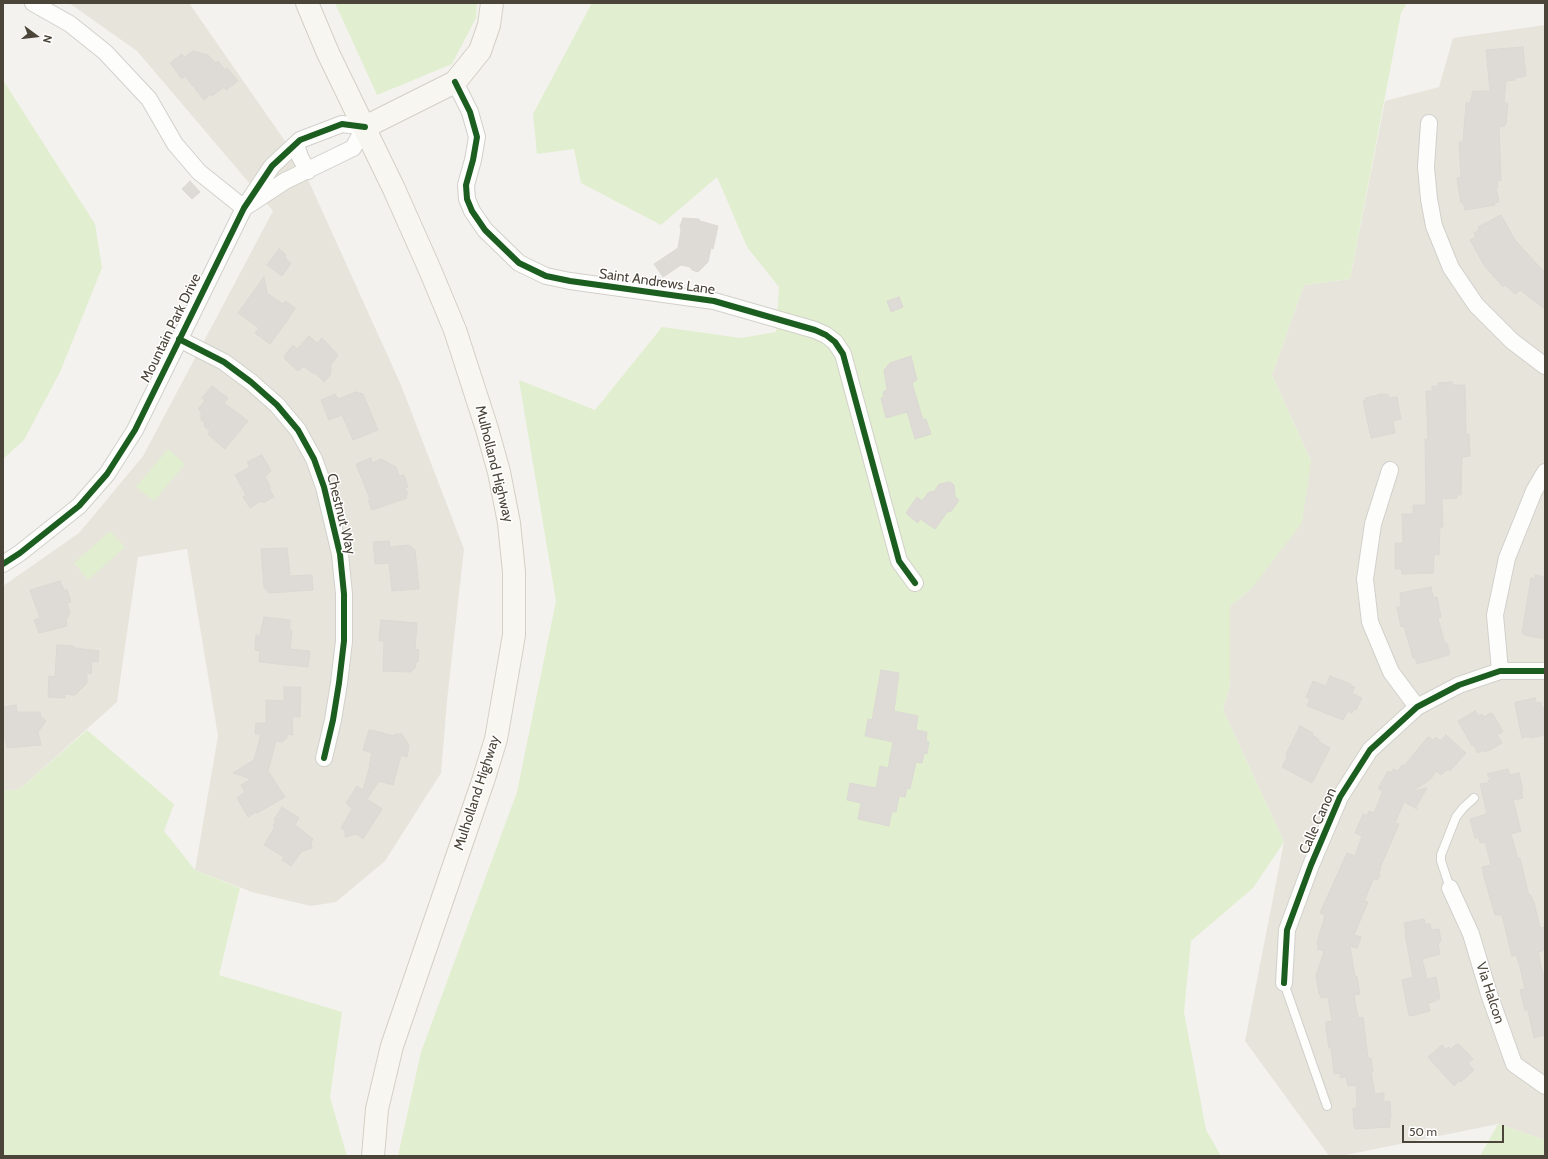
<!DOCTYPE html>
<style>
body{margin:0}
#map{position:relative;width:1548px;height:1159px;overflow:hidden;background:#f4f2ee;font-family:Cabin,sans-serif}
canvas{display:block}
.frame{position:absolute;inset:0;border:4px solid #4b4439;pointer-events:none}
.north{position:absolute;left:16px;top:16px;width:40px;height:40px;-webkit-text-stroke:3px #fff;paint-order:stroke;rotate:105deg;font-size:11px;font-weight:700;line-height:16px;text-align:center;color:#4b4439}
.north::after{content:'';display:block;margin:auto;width:14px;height:18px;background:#4b4439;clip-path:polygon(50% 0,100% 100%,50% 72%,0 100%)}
.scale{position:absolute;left:1402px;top:1125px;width:102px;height:18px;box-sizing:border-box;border:2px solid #4b4439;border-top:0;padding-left:5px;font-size:12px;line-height:14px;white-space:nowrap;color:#4b4439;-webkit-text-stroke:3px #fff;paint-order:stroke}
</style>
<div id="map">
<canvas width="1548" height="1159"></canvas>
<div class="frame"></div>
<div class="north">N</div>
<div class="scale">50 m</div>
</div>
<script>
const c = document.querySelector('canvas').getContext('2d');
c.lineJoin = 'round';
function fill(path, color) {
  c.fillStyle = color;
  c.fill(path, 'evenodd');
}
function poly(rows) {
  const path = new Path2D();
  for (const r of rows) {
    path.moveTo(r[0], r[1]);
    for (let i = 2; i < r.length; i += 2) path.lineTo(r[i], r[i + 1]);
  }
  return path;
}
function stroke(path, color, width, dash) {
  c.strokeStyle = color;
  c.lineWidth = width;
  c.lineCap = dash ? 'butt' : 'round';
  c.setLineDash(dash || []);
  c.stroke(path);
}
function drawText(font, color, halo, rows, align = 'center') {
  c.font = font + ' Cabin,sans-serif';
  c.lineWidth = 3;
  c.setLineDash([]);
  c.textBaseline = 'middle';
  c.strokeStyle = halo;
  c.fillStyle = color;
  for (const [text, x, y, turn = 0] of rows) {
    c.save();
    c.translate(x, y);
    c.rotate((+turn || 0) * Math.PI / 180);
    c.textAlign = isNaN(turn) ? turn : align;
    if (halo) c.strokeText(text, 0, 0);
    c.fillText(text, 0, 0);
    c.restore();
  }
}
const residential = poly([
 [69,3,189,3,301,164,401,385,464,549,447,701,441,773,385,861,336,902,311,906,252,892,195,870,218,736,187,549,138,557,117,702,20,789,3,791,3,586,79,533,143,456,273,211,137,51],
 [1545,25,1545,1140,1498,1124,1341,1156,1329,1156,1245,1041,1284,842,1223,710,1230,685,1230,606,1252,588,1311,461,1272,375,1304,285,1350,279,1385,101,1439,87,1453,38]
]);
const green = poly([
 [335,3,477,3,476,18,452,64,377,95],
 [592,3,1407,3,1401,13,1350,279,1304,285,1272,375,1311,461,1302,523,1252,588,1230,606,1230,685,1223,710,1284,842,1253,888,1191,941,1184,1012,1206,1130,1221,1156,398,1156,421,1052,517,792,556,601,519,380,595,410,662,327,741,338,776,332,779,287,747,247,717,177,661,225,581,183,574,149,537,154,533,114],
 [3,80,95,224,102,268,60,372,24,440,3,459],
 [168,449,185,464,154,501,136,487],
 [110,531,125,547,88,580,74,563],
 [87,730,174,804,164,831,195,870,240,888,219,975,342,1012,330,1097,347,1156,3,1156,3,791,20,789],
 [1498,1124,1545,1140,1545,1156,1480,1156]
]);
const building = poly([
 [1523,47,1526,76,1515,78,1515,80,1506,81,1504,102,1508,104,1506,124,1505,124,1504,127,1499,126,1501,180,1497,181,1498,187,1496,187,1499,202,1494,203,1495,205,1465,210,1463,202,1461,203,1457,178,1461,177,1459,142,1463,142,1466,103,1470,103,1473,91,1490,91,1486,50,1523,47],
 [193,51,208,55,215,63,218,61,225,70,227,68,238,81,226,90,224,87,212,96,211,94,204,100,185,76,182,79,170,63,182,54,185,57,193,51],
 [190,181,200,192,192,199,182,189,190,181],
 [1501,215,1515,240,1545,273,1545,309,1520,290,1515,294,1505,285,1503,287,1484,265,1470,240,1476,237,1474,233,1479,230,1478,227,1501,215],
 [683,218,699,219,700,221,718,226,713,249,711,248,708,262,698,272,692,270,690,267,681,265,663,277,654,264,678,248,681,230,680,226,683,218],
 [279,249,285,254,286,259,291,263,282,276,267,265,279,249],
 [264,277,267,293,283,304,285,301,295,308,287,321,270,344,255,333,259,328,238,313,264,277],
 [899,297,903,307,891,312,887,301,899,297],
 [309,336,317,343,322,338,338,355,331,365,331,374,324,382,315,373,312,373,304,366,298,371,284,358,286,355,285,355,293,345,297,349,309,336],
 [911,356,917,380,912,383,923,420,926,419,931,434,915,439,907,412,886,418,881,398,884,397,883,392,887,390,884,370,890,363,911,356],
 [1452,382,1452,385,1465,385,1466,435,1469,434,1470,456,1462,457,1461,495,1457,495,1457,498,1442,499,1443,527,1440,527,1439,555,1434,555,1433,573,1402,574,1401,569,1395,569,1395,543,1403,543,1402,514,1413,514,1413,505,1426,505,1425,439,1428,439,1426,391,1432,391,1432,386,1438,386,1438,383,1452,382],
 [212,386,228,398,224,403,248,421,225,449,208,434,210,431,204,426,205,423,201,420,201,412,198,409,205,401,202,398,212,386],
 [356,392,363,394,378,430,353,440,342,415,329,420,321,400,335,394,338,399,356,392],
 [1382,394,1382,395,1388,394,1389,398,1397,397,1401,419,1393,421,1395,433,1371,438,1363,401,1366,400,1365,398,1382,394],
 [262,455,271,471,265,477,270,486,270,490,274,497,263,503,261,501,250,508,243,497,246,495,235,475,250,467,247,462,262,455],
 [371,458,372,463,381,459,396,467,399,476,404,475,408,487,405,488,408,494,406,496,407,498,372,510,368,500,370,499,356,464,371,458],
 [950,482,954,485,955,497,959,500,953,509,950,512,948,511,935,529,920,519,918,523,908,515,906,513,917,497,922,501,928,493,932,491,934,492,939,484,950,482],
 [389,541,390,547,409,545,415,550,419,589,392,591,389,563,375,564,373,542,389,541],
 [287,548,290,576,312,575,313,590,269,593,264,587,261,549,287,548],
 [1535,575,1545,577,1545,639,1524,635,1522,633,1531,578,1535,579,1535,575],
 [60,581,64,590,67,590,71,602,67,603,70,612,66,621,67,626,39,633,34,620,40,618,30,590,60,581],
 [1431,587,1433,597,1437,597,1441,617,1438,619,1445,644,1447,643,1450,654,1449,655,1417,664,1415,657,1413,658,1404,626,1401,627,1397,607,1401,607,1400,593,1431,587],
 [264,617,290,620,290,630,292,631,290,649,310,651,308,667,259,662,260,651,255,650,256,635,260,635,264,617],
 [381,620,417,623,415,649,419,650,418,662,416,662,415,668,411,672,383,671,384,641,379,641,381,620],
 [57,645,73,646,75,648,99,651,98,662,92,661,91,674,87,673,87,683,75,695,65,694,65,698,48,697,49,676,55,677,57,645],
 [881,670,899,673,894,711,918,716,916,730,927,732,926,741,929,742,927,754,924,753,922,763,916,762,910,789,907,788,905,797,899,796,896,812,892,811,889,826,858,819,861,803,847,800,850,783,876,788,880,766,888,768,893,742,865,736,868,719,872,720,881,670],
 [1330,676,1351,684,1351,686,1355,687,1352,693,1362,698,1356,710,1354,709,1352,713,1348,711,1343,720,1307,706,1310,699,1306,697,1313,681,1326,686,1330,676],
 [284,687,301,687,300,717,292,717,293,735,287,734,287,738,282,742,276,741,268,771,285,797,257,813,256,812,248,817,237,798,245,792,241,785,251,779,233,773,254,760,261,734,255,734,256,723,266,723,266,700,284,701,284,687],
 [1535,698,1536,703,1541,702,1542,708,1545,707,1545,735,1530,738,1530,736,1522,738,1515,704,1516,702,1535,698],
 [16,705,17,712,40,712,41,717,46,721,38,732,41,745,7,748,3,726,3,707,16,705],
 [1475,711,1479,716,1482,714,1484,717,1490,713,1493,714,1503,732,1497,735,1502,743,1492,749,1485,752,1484,750,1478,753,1473,744,1472,746,1458,721,1475,711],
 [1300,726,1313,733,1312,735,1319,739,1318,741,1330,748,1312,783,1282,767,1287,757,1286,754,1300,726],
 [369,730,372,731,372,730,394,736,394,734,402,734,409,746,407,757,401,755,393,785,379,781,367,799,382,809,363,839,357,834,345,837,345,830,341,828,352,809,346,803,357,786,363,790,370,766,369,766,372,753,363,750,369,730],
 [1446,735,1466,753,1450,771,1448,769,1441,775,1436,771,1430,780,1410,792,1427,788,1416,807,1417,809,1404,802,1395,823,1399,824,1380,868,1381,869,1379,872,1380,875,1378,879,1373,880,1364,901,1368,902,1354,935,1361,937,1357,948,1350,946,1355,977,1357,976,1360,994,1354,995,1358,1018,1363,1017,1368,1058,1371,1058,1373,1072,1371,1072,1375,1094,1384,1093,1384,1102,1390,1101,1391,1118,1390,1118,1390,1127,1355,1129,1355,1127,1354,1127,1353,1110,1353,1108,1357,1108,1356,1085,1348,1086,1346,1077,1340,1078,1340,1073,1334,1074,1331,1047,1329,1048,1326,1029,1326,1022,1332,1021,1328,997,1321,998,1320,994,1319,994,1316,976,1324,951,1317,949,1319,945,1317,945,1317,943,1325,915,1320,913,1347,853,1355,856,1362,836,1355,833,1363,814,1367,816,1369,811,1374,813,1383,791,1379,789,1379,787,1388,771,1391,773,1393,769,1398,771,1402,765,1404,766,1427,738,1429,737,1433,740,1436,737,1440,741,1446,735],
 [1508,769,1510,775,1519,773,1523,791,1521,791,1523,798,1513,800,1521,831,1511,834,1518,859,1520,858,1529,896,1531,895,1533,902,1534,902,1540,928,1545,927,1545,950,1538,952,1543,974,1545,974,1545,1035,1534,1038,1528,1010,1525,1010,1520,990,1525,989,1520,967,1516,955,1512,956,1502,915,1495,915,1483,873,1482,867,1491,865,1485,842,1480,843,1479,838,1475,838,1470,819,1487,814,1480,784,1488,783,1488,781,1490,779,1487,774,1508,769],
 [282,807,299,818,295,825,313,839,311,842,312,848,301,852,291,866,282,860,284,857,264,845,275,827,273,826,276,821,274,820,282,807],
 [1423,919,1425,920,1425,924,1430,924,1431,930,1439,929,1441,940,1438,944,1440,954,1422,959,1427,979,1436,977,1440,999,1436,999,1436,1001,1428,1003,1430,1011,1411,1016,1409,1015,1402,980,1413,977,1405,934,1406,933,1404,923,1423,919],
 [1457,1044,1458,1045,1459,1044,1473,1059,1468,1063,1474,1070,1461,1082,1459,1081,1454,1086,1428,1057,1442,1045,1446,1049,1449,1047,1451,1049,1457,1044]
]);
const lane = poly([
 [1450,888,1441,861,1441,855,1456,817,1463,808,1474,798],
 [1284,983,1327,1106]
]);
const street = poly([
 [33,3,70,24,105,52,149,99,175,144,199,172,244,208],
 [455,82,470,112,477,137,473,160,466,185,467,199,472,211,485,230,519,263,546,276,570,281,714,301,815,330,826,335,835,342,843,354,899,561,915,583],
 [1429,123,1426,167,1429,199,1434,226,1451,268,1476,305,1512,341,1545,366],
 [296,144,300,157,308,171],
 [179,339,224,362,251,382,277,405,298,430,314,459,324,487,340,554,344,594,344,641,339,683,333,720,324,758],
 [1390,470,1373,524,1365,579,1370,622,1391,672,1417,707],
 [3,564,20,553,79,506,107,474,135,430,244,208,272,166,300,140,342,124,365,127,353,148,285,181,244,208],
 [1500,671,1495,615,1507,558,1534,491,1545,472],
 [1450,888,1471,934,1489,994,1514,1064,1545,1086],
 [1284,983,1287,930,1311,865,1340,797,1370,750,1417,707,1459,685,1500,671,1545,671]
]);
const secondary = poly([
 [307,3,328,53,394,189,430,270,455,330,487,429,499,472,509,523,514,572,514,635,496,739,483,781,392,1046,377,1109,373,1156],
 [365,127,455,82,480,51,489,25,492,3]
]);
const cycleway = poly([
 [455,82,470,112,477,137,473,160,466,185,467,199,472,211,485,230,519,263,546,276,570,281,714,301,815,330,826,335,835,342,843,354,899,561,915,583],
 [179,339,224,362,251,382,277,405,298,430,314,459,324,487,340,554,344,594,344,641,339,683,333,720,324,758],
 [3,564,20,553,79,506,107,474,135,430,244,208,272,166,300,140,342,124,365,127],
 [1284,983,1287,930,1311,865,1340,797,1370,750,1417,707,1459,685,1500,671,1545,671]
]);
const streetNames = [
 ["Saint Andrews Lane",657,282,8],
 ["Mountain Park Drive",171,328,-64],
 ["Mulholland Highway",494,464,76],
 ["Chestnut Way",341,514,76],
 ["Mulholland Highway",477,793,-72],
 ["Calle Canon",1318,821,-66],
 ["Via Halcon",1490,993,72]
];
fill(residential, '#e7e4dc');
fill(green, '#e1eecf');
fill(building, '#dedbd6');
stroke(building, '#dcd9d4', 1);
stroke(lane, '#d2d0cb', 10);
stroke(street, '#d2d0cb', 18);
stroke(secondary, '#d3cfc5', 24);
stroke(lane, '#fdfdfc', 8);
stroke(street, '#fdfdfc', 16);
stroke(secondary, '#f7f6f1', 22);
stroke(cycleway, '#1b5e20', 6);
drawText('14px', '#4b4439', '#fff', streetNames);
</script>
